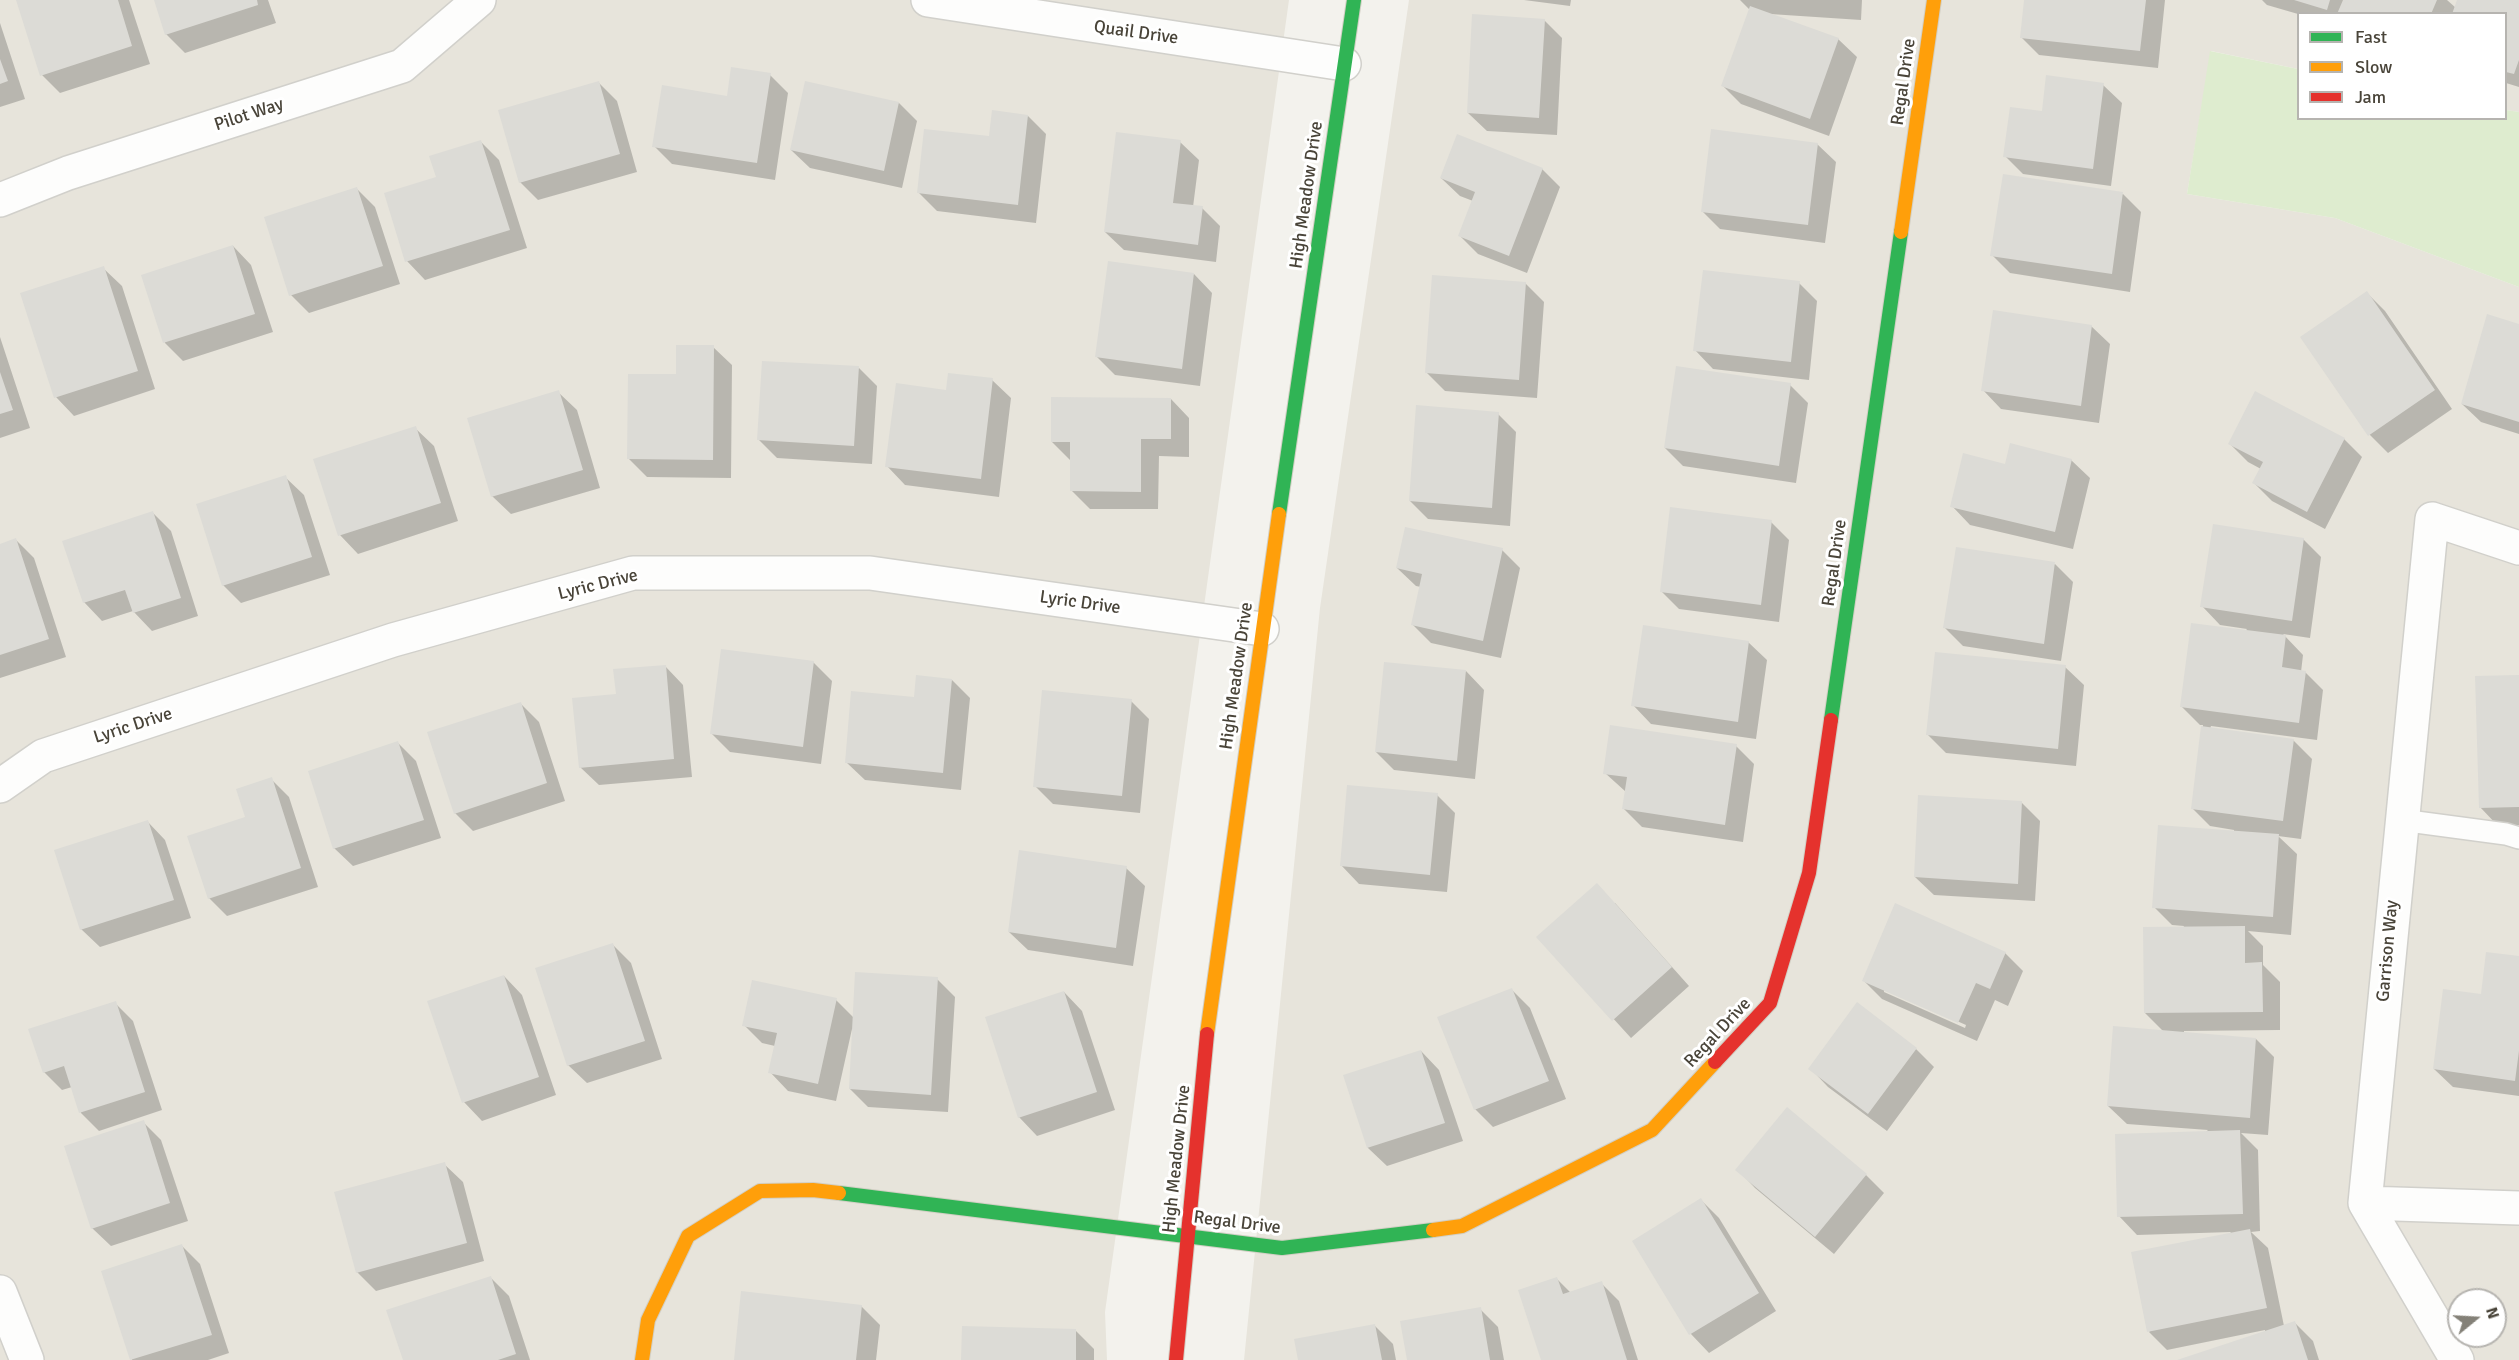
<!DOCTYPE html>
<style>
body{margin:0}
#map{position:relative;width:2519px;height:1360px;overflow:hidden;background:#f3f2ed;font-family:Signika,sans-serif}
canvas{display:block}
.legend{position:absolute;left:2297px;top:12px;width:210px;height:108px;box-sizing:border-box;background:#fff;border:2px solid #b6b4b0;margin:0;padding:8px 10px;list-style:none;font-size:18px;color:#494439}
.legend li{display:flex;align-items:center;gap:12px;height:30px}
.legend b{width:30px;border:2px solid #b6b4b0}
.north{position:absolute;left:2447px;top:1288px;width:60px;height:60px;box-sizing:border-box;background:#fff;border:2px solid #b6b4b0;border-radius:50%;rotate:72deg;font-size:16px;font-weight:700;line-height:24px;text-align:center;color:#494439}
.north::after{content:'';display:block;margin:auto;width:21px;height:27px;background:#848178;clip-path:polygon(50% 0,100% 100%,50% 72%,0 100%)}
</style>
<div id="map">
<canvas width="2519" height="1360"></canvas>
<ul class="legend">
<li><b style="height:8px;background:#30b455"></b>Fast</li>
<li><b style="height:8px;background:#ff9f0a"></b>Slow</li>
<li><b style="height:8px;background:#e5322d"></b>Jam</li>
</ul>
<div class="north">N</div>
</div>
<script>
const c = document.querySelector('canvas').getContext('2d');
c.lineJoin = 'round';
function fill(path, color) {
  c.fillStyle = color;
  c.fill(path, 'evenodd');
}
function poly(rows) {
  const path = new Path2D();
  for (const r of rows) {
    path.moveTo(r[0], r[1]);
    for (let i = 2; i < r.length; i += 2) path.lineTo(r[i], r[i + 1]);
  }
  return path;
}
function stroke(path, color, width, dash) {
  c.strokeStyle = color;
  c.lineWidth = width;
  c.lineCap = dash ? 'butt' : 'round';
  c.setLineDash(dash || []);
  c.stroke(path);
}
function drawText(font, color, halo, rows, align = 'center') {
  c.font = font + ' Signika,sans-serif';
  c.lineWidth = 6;
  c.setLineDash([]);
  c.textBaseline = 'middle';
  c.strokeStyle = halo;
  c.fillStyle = color;
  for (const [text, x, y, turn = 0] of rows) {
    c.save();
    c.translate(x, y);
    c.rotate((+turn || 0) * Math.PI / 180);
    c.textAlign = isNaN(turn) ? turn : align;
    if (halo) c.strokeText(text, 0, 0);
    c.fillText(text, 0, 0);
    c.restore();
  }
}
const residential = poly([
 [0,0,1289,0,1105,1312,1107,1360,0,1360],
 [1409,0,2519,0,2519,112,2506,110,2506,14,2298,14,2298,69,2211,51,2187,194,2335,218,2519,287,2519,1360,1244,1360,1320,608],
 [2459,1300,2495,1300,2495,1336,2459,1336]
]);
const green = poly([
 [2210,51,2298,69,2298,118,2506,118,2506,110,2519,112,2519,287,2335,218,2187,194]
]);
const shadow = poly([
 [17,0,129,0,150,64,60,93,42,75],
 [155,0,268,0,276,23,185,53,166,34],
 [1524,0,1571,0,1570,6],
 [1740,0,1862,0,1861,20,1770,14,1838,39,1857,57,1829,136,1741,104,1723,86,1750,10],
 [2025,0,2165,0,2158,68,2039,55,2021,37],
 [2262,0,2447,0,2456,8,2459,0,2519,0,2519,87,2506,83,2506,14,2298,14,2267,5],
 [1544,20,1562,38,1557,135,1487,131,1468,113],
 [0,23,25,99,0,107],
 [770,75,788,93,775,180,672,164,654,146,728,98],
 [598,82,617,101,637,172,538,200,520,182],
 [2103,85,2122,103,2111,186,2023,174,2005,156,2043,113],
 [899,103,917,121,902,188,810,168,791,150],
 [1028,116,1046,134,1036,223,937,211,918,192,991,138],
 [481,142,499,160,527,248,425,280,407,261,438,178],
 [1180,142,1199,160,1193,207,1202,208,1220,226,1216,262,1124,250,1105,232],
 [1817,144,1836,162,1825,243,1720,229,1702,211],
 [1542,169,1560,187,1527,273,1478,254,1460,236,1473,201,1460,196,1441,178],
 [357,189,375,207,400,284,309,313,291,295],
 [2123,194,2141,212,2130,292,2010,273,1992,255],
 [233,246,251,265,273,332,183,361,165,343,143,276],
 [103,268,122,286,155,389,74,416,56,397],
 [1194,274,1212,293,1200,386,1115,375,1096,356],
 [1525,283,1544,302,1537,398,1445,391,1427,373],
 [1799,283,1817,301,1809,380,1713,369,1695,350],
 [2367,293,2385,311,2452,409,2388,453,2370,435,2302,337],
 [2519,325,2519,434,2481,422,2462,404],
 [2091,326,2110,344,2099,423,2001,409,1983,390],
 [0,337,30,428,0,438],
 [713,347,732,365,731,478,647,477,629,459,677,376],
 [859,368,877,386,872,464,777,458,759,440],
 [992,380,1011,398,999,497,905,485,887,466,948,391],
 [1790,385,1808,403,1796,483,1683,466,1665,448],
 [558,392,577,410,600,488,511,514,492,496],
 [1171,399,1189,418,1189,457,1159,456,1158,509,1090,509,1072,491,1070,460,1052,442],
 [1498,414,1516,432,1510,526,1428,519,1410,501],
 [415,428,434,446,458,521,358,554,340,535,315,460],
 [2344,439,2362,457,2325,529,2272,501,2254,483,2261,469,2248,462,2230,444],
 [2071,460,2090,478,2073,549,1970,525,1952,506],
 [285,477,304,495,330,575,241,603,223,585],
 [153,513,171,531,198,616,152,631,133,611,102,621,84,602],
 [1771,522,1789,540,1779,622,1679,609,1661,591],
 [2303,539,2321,557,2310,638,2283,634,2303,655,2301,672,2305,672,2323,690,2317,740,2211,726,2210,729,2293,740,2312,759,2301,839,2278,836,2297,854,2291,935,2248,931,2263,946,2263,965,2280,982,2280,1030,2184,1031,2184,1033,2256,1039,2274,1057,2268,1135,2241,1133,2258,1150,2260,1231,2251,1232,2268,1248,2284,1326,2295,1323,2313,1341,2319,1360,2182,1360,2265,1332,2265,1330,2167,1350,2149,1332,2231,1232,2137,1235,2119,1216,2208,1130,2127,1124,2108,1106,2164,1032,2145,1013,2184,926,2172,925,2154,907,2234,832,2234,830,2210,826,2192,808,2203,725,2200,725,2181,706,2247,629,2220,625,2202,606],
 [16,540,34,558,66,657,0,678,0,545],
 [1502,550,1520,568,1501,658,1431,643,1413,625,1421,587,1416,586,1397,568],
 [2055,564,2073,582,2061,661,1963,646,1945,628],
 [1748,642,1767,660,1756,739,1651,724,1633,705],
 [813,662,832,681,821,764,730,752,712,734],
 [665,666,683,685,692,777,599,785,580,767],
 [2065,667,2084,685,2076,766,1946,753,1928,735],
 [1466,671,1484,690,1475,779,1394,770,1376,752],
 [2519,677,2519,825,2498,826,2480,807],
 [952,680,970,698,961,790,865,780,846,762],
 [1131,701,1149,719,1140,813,1053,804,1035,786],
 [520,703,539,722,565,801,473,831,455,813],
 [398,743,416,761,441,838,353,866,334,848],
 [1736,746,1754,764,1743,842,1642,827,1623,808,1626,792,1605,773],
 [271,779,289,797,318,887,227,916,209,898,247,818],
 [1437,795,1455,813,1447,892,1359,884,1341,865],
 [2021,802,2040,821,2035,901,1934,895,1915,877],
 [147,821,165,840,191,918,100,947,81,929],
 [1126,868,1145,886,1133,966,1028,950,1009,932],
 [1615,903,1689,986,1631,1038,1539,937],
 [613,945,631,963,662,1059,587,1083,568,1065],
 [2005,953,2023,971,2008,1006,1995,1000,1977,1041,1882,999,1864,981],
 [1884,989,1966,1025,1965,1028,1884,992],
 [2519,958,2519,1096,2453,1087,2434,1069,2482,995],
 [504,976,522,995,556,1095,482,1121,464,1102],
 [937,979,955,997,948,1112,868,1107,850,1089,854,1030,852,1029,836,1101,788,1091,770,1072,775,1046,762,1043,744,1025,836,1000,854,1018],
 [1512,990,1530,1008,1566,1099,1493,1127,1475,1109],
 [1064,992,1082,1011,1115,1110,1037,1136,1019,1117],
 [115,1003,133,1021,162,1110,99,1131,81,1113,72,1087,62,1090,44,1072],
 [1916,1049,1934,1067,1887,1131,1828,1087,1810,1068],
 [1421,1051,1439,1070,1463,1141,1387,1166,1368,1148,1345,1076],
 [143,1122,161,1140,188,1221,111,1246,92,1228],
 [444,1164,463,1182,484,1261,376,1291,357,1272],
 [1737,1169,1866,1175,1884,1193,1834,1254,1755,1188],
 [1701,1200,1719,1218,1776,1311,1709,1353,1691,1334,1634,1241],
 [182,1246,200,1264,229,1353,208,1360,132,1360,103,1272],
 [490,1277,509,1296,530,1360,404,1360],
 [1557,1279,1571,1293,1601,1283,1619,1301,1638,1360,1542,1360],
 [861,1306,880,1325,876,1360,736,1360],
 [1480,1309,1498,1327,1504,1360,1409,1360],
 [1375,1326,1393,1344,1396,1360,1299,1360],
 [1076,1331,1094,1349,1094,1360,963,1360]
]);
const building = poly([
 [16,0,118,0,132,46,40,76],
 [154,0,257,0,258,5,165,35],
 [2024,0,2146,0,2140,51,2020,38],
 [2294,0,2330,0,2327,10],
 [2343,0,2437,0,2431,14,2337,14],
 [2457,0,2519,0,2519,60,2514,74,2506,72,2506,14,2452,14],
 [1750,6,1839,38,1810,119,1721,86],
 [1472,14,1545,19,1539,118,1467,113],
 [0,59,8,81,0,84],
 [731,67,771,73,757,163,652,147,662,85,727,96],
 [2046,75,2104,83,2093,169,2003,157,2010,107,2042,111],
 [599,81,620,154,519,183,498,110],
 [805,81,899,102,884,171,790,150],
 [992,110,1028,115,1018,205,917,193,924,129,989,136],
 [1711,129,1818,143,1808,225,1701,212],
 [1116,132,1181,140,1173,203,1203,206,1198,245,1104,232],
 [1457,134,1543,168,1509,256,1458,236,1475,192,1440,178],
 [481,140,510,230,405,262,384,193,436,177,429,156],
 [2003,174,2123,192,2112,274,1990,256],
 [357,187,383,266,289,296,264,217],
 [233,245,255,314,163,343,141,275],
 [1108,261,1194,273,1182,369,1095,357],
 [104,266,138,371,54,398,20,293],
 [1703,270,1800,281,1791,362,1693,351],
 [1432,275,1526,282,1519,380,1425,373],
 [2367,291,2435,390,2368,436,2300,337],
 [1993,310,2092,325,2081,406,1981,391],
 [2487,314,2519,324,2519,422,2461,404],
 [676,345,714,345,713,460,627,459,628,374,676,374],
 [762,361,859,366,854,446,757,440],
 [1676,366,1791,383,1779,466,1664,448],
 [0,372,13,410,0,414],
 [948,373,993,378,981,479,885,467,896,383,946,390],
 [559,390,583,470,491,497,467,418],
 [2255,391,2345,438,2307,512,2252,483,2263,462,2228,444],
 [1051,397,1171,398,1171,439,1141,439,1141,492,1070,491,1070,442,1051,442],
 [1416,405,1499,412,1492,508,1409,501],
 [416,426,441,503,338,536,313,459],
 [2010,443,2072,459,2055,532,1950,507,1963,453,2005,464],
 [286,475,312,557,222,586,196,504],
 [1670,507,1772,520,1761,605,1660,592],
 [153,511,181,598,133,613,125,590,83,603,62,541],
 [2213,524,2304,538,2292,621,2200,607],
 [1405,527,1503,548,1483,641,1411,625,1422,574,1396,568],
 [16,538,49,639,0,655,0,544],
 [1956,547,2055,562,2044,644,1943,628],
 [2191,623,2286,635,2282,667,2306,671,2299,723,2180,707],
 [1643,625,1749,641,1738,722,1631,706],
 [721,649,814,661,803,747,710,734],
 [1935,652,2066,665,2058,749,1926,735],
 [1384,662,1466,670,1457,761,1375,752],
 [666,665,674,759,579,768,572,698,616,694,613,669],
 [916,675,952,679,943,773,845,763,851,691,914,697],
 [2519,675,2519,807,2479,808,2475,676],
 [1042,690,1132,699,1122,796,1033,787],
 [521,702,547,783,454,814,427,732],
 [1610,725,1737,744,1725,825,1622,809,1627,777,1603,774],
 [2201,726,2294,739,2283,821,2191,809],
 [398,741,424,820,333,849,308,771],
 [272,777,301,868,208,899,187,836,245,817,236,789],
 [1347,785,1438,793,1430,875,1340,866],
 [1918,795,2022,801,2018,884,1914,877],
 [148,820,174,900,80,930,54,850],
 [2158,825,2279,834,2273,917,2152,908],
 [1019,850,1127,866,1116,948,1008,932],
 [1597,883,1672,967,1612,1021,1536,937],
 [1895,903,2006,952,1990,989,1976,983,1958,1023,1862,981],
 [2245,926,2245,963,2262,962,2263,1012,2144,1013,2143,927],
 [613,943,645,1041,567,1066,535,968],
 [2486,952,2519,956,2519,1051,2515,1081,2433,1069,2443,989,2481,994],
 [855,972,938,977,931,1095,849,1089],
 [504,975,539,1077,462,1103,427,1001],
 [752,980,837,998,818,1084,768,1073,777,1033,742,1026],
 [1512,988,1549,1081,1474,1110,1437,1017],
 [1064,991,1097,1092,1018,1118,985,1017],
 [116,1001,145,1092,79,1113,64,1066,43,1073,28,1029],
 [1857,1002,1917,1048,1868,1114,1808,1069],
 [2113,1026,2256,1038,2250,1118,2107,1106],
 [1421,1050,1445,1123,1367,1148,1343,1075],
 [1787,1107,1867,1174,1815,1237,1735,1170],
 [144,1120,170,1203,91,1229,64,1146],
 [2240,1130,2243,1214,2117,1217,2115,1134],
 [445,1162,467,1243,356,1273,334,1192],
 [1701,1198,1759,1293,1689,1335,1632,1241],
 [2250,1229,2267,1308,2147,1332,2131,1252],
 [182,1244,212,1335,130,1360,101,1271],
 [491,1276,516,1354,498,1360,403,1360,386,1310],
 [1557,1277,1563,1294,1602,1281,1627,1360,1541,1360,1518,1290],
 [741,1291,862,1305,856,1360,734,1360],
 [1481,1307,1490,1360,1407,1360,1400,1321],
 [2295,1321,2308,1360,2177,1360],
 [1375,1324,1382,1360,1298,1360,1294,1339],
 [962,1326,1076,1329,1076,1360,961,1360]
]);
const lane = poly([
 [2401,820,2506,834,2519,838]
]);
const street = poly([
 [928,0,1344,64],
 [0,200,68,173,402,66,479,0],
 [0,786,43,756,393,640,633,573,870,573,1262,629],
 [2365,1203,2519,1208],
 [0,1292,27,1360],
 [2457,1360,2365,1203,2432,519,2519,548]
]);
const fast = poly([
 [1279,514,1354,0],
 [1831,720,1901,232],
 [839,1193,1282,1248,1433,1230]
]);
const slow = poly([
 [1901,232,1934,0],
 [1207,1034,1279,514],
 [1433,1230,1462,1226,1652,1130,1715,1062],
 [642,1360,648,1320,688,1236,760,1191,813,1190,839,1193]
]);
const jam = poly([
 [1715,1062,1770,1003,1809,873,1831,720],
 [1176,1360,1207,1034]
]);
const streetNames = [
 ["Quail Drive",1136,33,8],
 ["Regal Drive",1904,82,-82],
 ["Pilot Way",249,115,-18],
 ["High Meadow Drive",1307,195,-82],
 ["Regal Drive",1835,563,-82],
 ["Lyric Drive",598,585,-14],
 ["Lyric Drive",1080,603,8],
 ["High Meadow Drive",1237,676,-82],
 ["Lyric Drive",133,726,-18],
 ["Garrison Way",2388,951,-85],
 ["Regal Drive",1718,1033,-47],
 ["High Meadow Drive",1177,1159,-84],
 ["Regal Drive",1237,1223,7]
];
fill(residential, '#e7e4db');
fill(green, '#deeccf');
fill(shadow, '#0003');
fill(building, '#dcdbd6');
stroke(lane, '#d1d0cb', 24);
stroke(street, '#d1d0cb', 36);
stroke(fast, '#d2cfc4', 16);
stroke(slow, '#d2cfc4', 16);
stroke(jam, '#d2cfc4', 16);
stroke(lane, '#fdfdfc', 21);
stroke(street, '#fdfdfc', 33);
stroke(fast, '#30b455', 14);
stroke(slow, '#ff9f0a', 14);
stroke(jam, '#e5322d', 14);
drawText('18px', '#494439', '#fff', streetNames);
</script>
